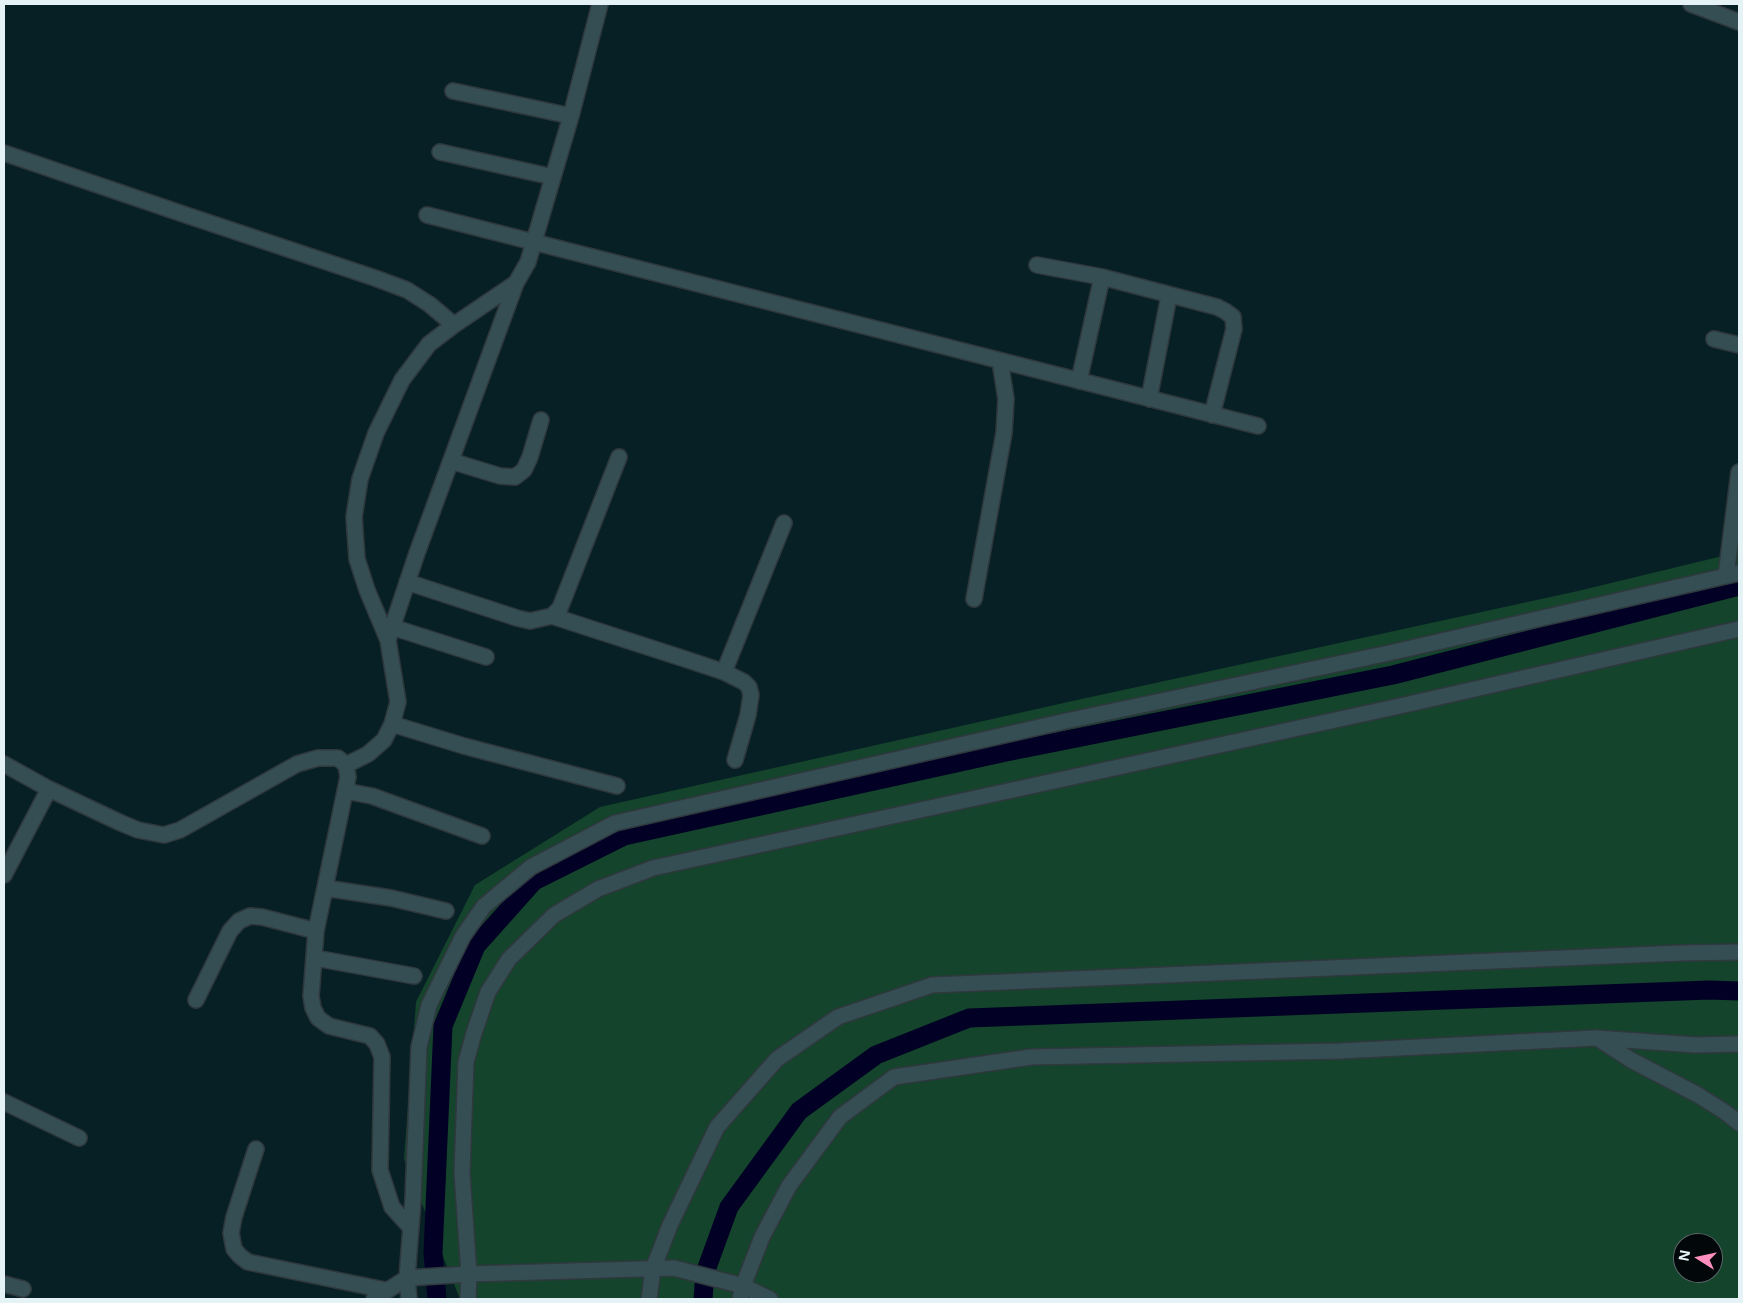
<!DOCTYPE html>
<style>
body{margin:0}
#map{position:relative;width:1743px;height:1303px;overflow:hidden;background:#072025;font-family:"Open Sans",sans-serif}
canvas{display:block}
.frame{position:absolute;inset:0;border:5px solid #e5f3f7;pointer-events:none}
.north{position:absolute;left:1673px;top:1233px;width:50px;height:50px;box-sizing:border-box;background:#02080a;border:1px solid #5d6669;border-radius:50%;rotate:280deg;font-size:14px;font-weight:700;line-height:20px;text-align:center;color:#e5f3f7}
.north::after{content:'';display:block;margin:auto;width:18px;height:22px;background:#fe8ebd;clip-path:polygon(50% 0,100% 100%,50% 72%,0 100%)}
</style>
<div id="map">
<canvas width="1743" height="1303"></canvas>
<div class="frame"></div>
<div class="north">N</div>
</div>
<script>
const c = document.querySelector('canvas').getContext('2d');
c.lineJoin = 'round';
function fill(path, color) {
  c.fillStyle = color;
  c.fill(path, 'evenodd');
}
function poly(rows) {
  const path = new Path2D();
  for (const r of rows) {
    path.moveTo(r[0], r[1]);
    for (let i = 2; i < r.length; i += 2) path.lineTo(r[i], r[i + 1]);
  }
  return path;
}
function stroke(path, color, width, dash) {
  c.strokeStyle = color;
  c.lineWidth = width;
  c.lineCap = dash ? 'butt' : 'round';
  c.setLineDash(dash || []);
  c.stroke(path);
}
const green = poly([
 [1739,552,1739,1299,460,1299,404,1159,416,1002,475,885,600,807,1068,702,1578,591],
 [1683,1243,1713,1243,1713,1273,1683,1273]
]);
const canal = poly([
 [437,1299,433,1253,443,1026,476,946,534,881,624,836,1006,752,1393,675,1739,586],
 [703,1299,705,1273,729,1207,799,1111,876,1055,969,1018,1709,990,1739,991]
]);
const minor = poly([
 [1691,4,1739,22],
 [453,91,571,116],
 [440,152,553,177],
 [4,153,183,214,375,278,407,290,429,304,454,325],
 [427,215,1258,426],
 [1037,265,1102,277,1217,307,1225,311,1233,317,1234,329,1212,415],
 [1714,339,1739,345],
 [1079,381,1102,277],
 [1149,399,1169,296],
 [451,461,500,476,515,477,524,470,530,457,541,420],
 [1726,576,1739,472],
 [407,582,517,618,530,621,552,616,560,608,619,457],
 [974,599,1004,433,1006,399,1000,361],
 [552,616,685,659,724,672,744,682,749,687,751,695,748,715,735,760],
 [392,627,486,657],
 [388,640,417,553,516,283],
 [724,672,784,523],
 [392,724,464,746,617,786],
 [4,764,49,789,121,823,138,830,164,835,180,830,297,764,318,758,338,758,346,765,348,777,316,931,311,996,313,1008,318,1018,329,1026,370,1036,377,1044,382,1057,380,1170,392,1207,411,1228],
 [346,765,368,754,384,740,392,724,398,702,388,640,367,590,357,559,354,517,360,479,376,433,402,380,429,344,454,325,516,283,528,262,571,116,600,4],
 [345,791,372,796,482,836],
 [4,875,49,789],
 [325,888,391,898,446,911],
 [315,958,414,976],
 [196,1000,230,931,239,921,250,916,262,917,316,931],
 [1597,1038,1631,1060,1698,1095,1725,1112,1739,1123],
 [4,1102,79,1138],
 [256,1149,234,1217,231,1233,234,1249,240,1256,248,1262,385,1290],
 [4,1284,23,1289],
 [374,1299,407,1278,469,1274,674,1268,743,1286,770,1299],
 [409,1299,407,1278,413,1200,419,1047,429,1005,463,936,484,906,531,867,615,823,1066,721,1389,653,1739,573],
 [468,1299,469,1274,462,1173,466,1062,474,1033,488,992,509,959,554,915,598,889,653,868,1400,706,1739,629],
 [649,1299,653,1269,670,1225,717,1127,777,1059,838,1017,932,985,1681,953,1739,952],
 [740,1299,743,1286,762,1237,789,1186,840,1117,894,1077,1031,1057,1340,1051,1596,1038,1696,1045,1739,1044]
]);
fill(green, '#14442b');
stroke(canal, '#020024', 19);
stroke(minor, '#2e383d', 18);
stroke(minor, '#354e54', 15);
</script>
